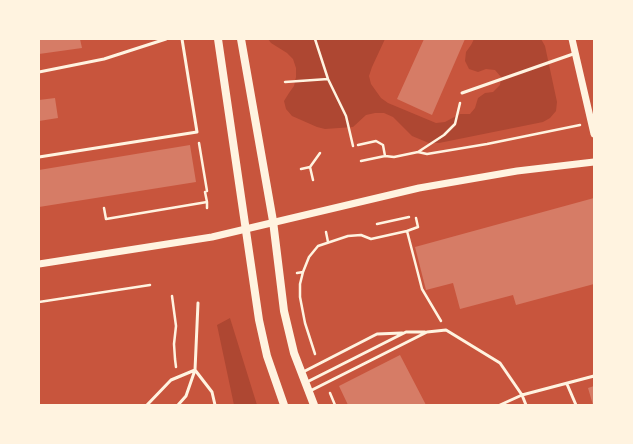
<!DOCTYPE html>
<style>
body{margin:0}
#map{position:relative;width:633px;height:444px;overflow:hidden;background:#c8553d;font-family:"IBM Plex Sans",sans-serif}
canvas{display:block}
.frame{position:absolute;inset:0;border:40px solid #fff3e0;pointer-events:none}
</style>
<div id="map">
<canvas width="633" height="444"></canvas>
<div class="frame"></div>
</div>
<script>
const c = document.querySelector('canvas').getContext('2d');
c.lineJoin = 'round';
function fill(path, color) {
  c.fillStyle = color;
  c.fill(path, 'evenodd');
}
function poly(rows) {
  const path = new Path2D();
  for (const r of rows) {
    path.moveTo(r[0], r[1]);
    for (let i = 2; i < r.length; i += 2) path.lineTo(r[i], r[i + 1]);
  }
  return path;
}
function stroke(path, color, width, dash) {
  c.strokeStyle = color;
  c.lineWidth = width;
  c.lineCap = dash ? 'butt' : 'round';
  c.setLineDash(dash || []);
  c.stroke(path);
}
const green = poly([
 [268,39,385,39,372,67,369,76,371,84,381,98,388,103,436,123,445,122,460,114,470,114,475,108,478,98,485,93,493,92,500,85,501,77,495,70,486,69,478,72,469,69,465,61,466,52,471,45,474,39,541,39,545,46,557,102,556,111,550,118,543,122,439,143,429,143,412,136,393,117,384,113,375,113,366,115,353,127,325,129,317,127,292,116,286,109,284,101,289,93,294,86,296,77,296,68,293,59,287,53,271,43],
 [230,318,257,405,234,405,217,325]
]);
const building = poly([
 [39,39,80,39,82,48,39,54],
 [424,39,465,39,432,115,397,99],
 [55,98,58,118,39,121,39,100],
 [190,145,196,182,39,207,39,170],
 [594,198,594,284,516,305,513,295,460,309,453,283,426,290,415,247],
 [400,355,426,405,348,405,339,386],
 [594,386,594,405,593,405,588,388]
]);
const path = poly([
 [315,39,328,79,346,116,353,146],
 [285,82,328,79],
 [199,143,207,191],
 [358,145,376,141,383,145,385,156],
 [418,152,444,135,455,124,460,103],
 [361,161,385,156,394,157,418,152,427,154,487,144,580,125],
 [310,167,313,180],
 [301,169,310,167,320,153],
 [207,202,207,208],
 [104,208,106,219,112,218,207,202,205,192],
 [416,218,418,227,407,231,422,289,441,321],
 [377,224,409,217],
 [326,232,328,242],
 [297,273,303,272],
 [172,296,176,326,174,344,175,359,176,367],
 [39,302,150,285],
 [315,354,305,323,300,297,300,284,303,272,309,257,318,246,348,236,361,235,371,239,407,231],
 [330,393,335,405]
]);
const service = poly([
 [39,72,104,59,166,39],
 [462,93,576,53],
 [39,157,197,132,182,39],
 [195,370,212,392,215,405],
 [303,372,377,334,402,333],
 [307,382,406,332,425,332],
 [567,384,576,405],
 [310,391,427,332,446,330,500,363,522,395,594,376],
 [147,405,171,380,195,370],
 [178,405,186,396,195,370,198,303],
 [500,405,522,395,526,405]
]);
const tertiary = poly([
 [572,39,594,134],
 [39,264,212,237,419,188,517,171,594,162]
]);
const secondary = poly([
 [218,39,259,320,267,356,284,405],
 [241,39,273,221,284,311,294,353,314,405]
]);
fill(green, '#ae4732');
fill(building, '#d67c66');
stroke(path, '#fff3e0', 2.5);
stroke(service, '#fff3e0', 3);
stroke(tertiary, '#fff3e0', 7);
stroke(secondary, '#fff3e0', 8);
</script>
